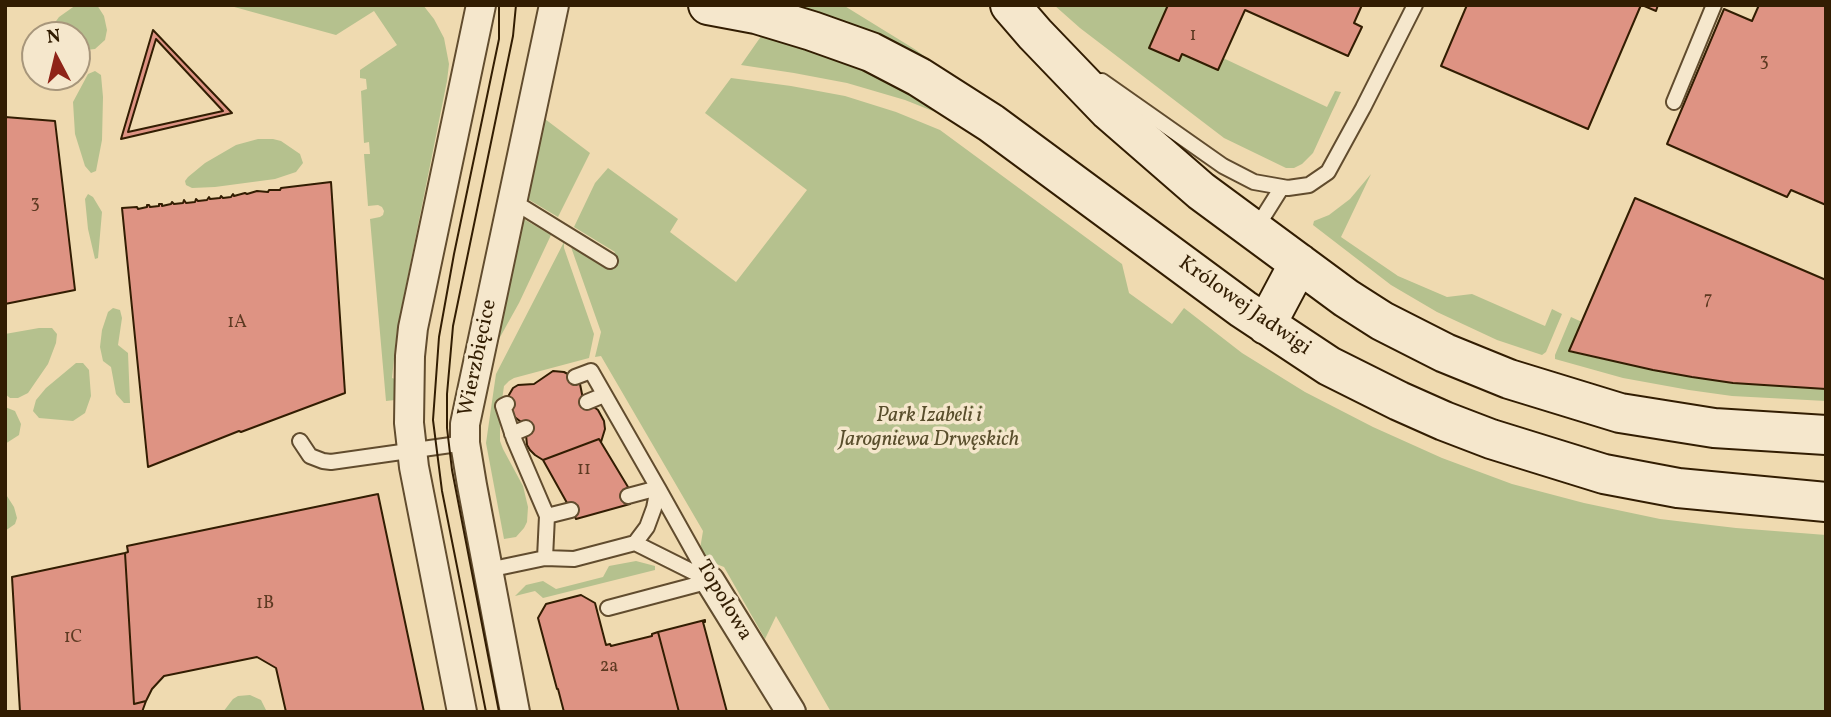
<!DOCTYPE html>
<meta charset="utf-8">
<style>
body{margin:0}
#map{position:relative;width:1831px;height:717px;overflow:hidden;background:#efdab0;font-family:Vollkorn,serif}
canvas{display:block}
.frame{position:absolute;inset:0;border:7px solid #321d02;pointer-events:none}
.north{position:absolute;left:21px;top:21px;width:70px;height:70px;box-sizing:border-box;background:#f5e7cc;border:2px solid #a7967b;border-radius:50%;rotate:353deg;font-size:19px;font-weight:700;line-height:28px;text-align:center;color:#321d02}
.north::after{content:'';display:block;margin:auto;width:24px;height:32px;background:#8f2418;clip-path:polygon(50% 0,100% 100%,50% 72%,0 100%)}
</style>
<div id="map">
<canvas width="1831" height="717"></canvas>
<div class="frame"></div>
<div class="north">N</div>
</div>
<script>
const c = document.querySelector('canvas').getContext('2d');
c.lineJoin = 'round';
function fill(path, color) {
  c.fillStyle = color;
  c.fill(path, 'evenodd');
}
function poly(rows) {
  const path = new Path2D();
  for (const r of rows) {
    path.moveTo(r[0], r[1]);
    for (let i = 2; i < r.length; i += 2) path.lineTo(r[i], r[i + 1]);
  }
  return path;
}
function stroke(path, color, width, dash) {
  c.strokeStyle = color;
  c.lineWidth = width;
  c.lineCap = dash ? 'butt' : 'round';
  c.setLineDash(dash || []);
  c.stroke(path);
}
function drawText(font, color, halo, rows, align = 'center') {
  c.font = font + ' Vollkorn,serif';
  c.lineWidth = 7;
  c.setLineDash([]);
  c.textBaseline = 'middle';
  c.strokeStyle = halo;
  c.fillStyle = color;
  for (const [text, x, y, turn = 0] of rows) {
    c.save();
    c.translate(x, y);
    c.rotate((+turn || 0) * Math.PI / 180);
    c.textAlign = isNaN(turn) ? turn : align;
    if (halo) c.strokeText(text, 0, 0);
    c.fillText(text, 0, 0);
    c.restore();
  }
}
const green = poly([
 [76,5,97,5,104,16,107,30,105,40,95,49,77,51,77,35,49,35,51,28,59,17],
 [227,5,423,5,434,19,444,38,449,64,447,81,397,330,392,378,395,379,395,400,386,401,370,219,380,217,383,215,384,211,382,207,378,205,368,206,364,154,370,154,369,142,364,143,361,91,367,89,366,79,360,78,360,70,397,45,374,11,336,35],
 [783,5,843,5,916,50,951,76],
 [1054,5,1168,5,1149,48,1179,61,1182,54,1217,70,1223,58,1327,107,1335,91,1341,92,1313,153,1302,164,1294,168,1286,168,1224,138,1080,28],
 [764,32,856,64,963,123,905,100,847,83,794,73,741,65],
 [95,71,101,75,103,97,102,140,96,171,91,173,85,166,75,134,73,102,88,74],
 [731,78,791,86,845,96,896,112,940,130,1122,264,1129,293,1172,324,1184,308,1242,353,1305,392,1373,427,1442,458,1512,484,1584,503,1660,519,1736,528,1826,535,1826,712,831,712,776,616,765,639,724,567,706,560,700,549,703,531,601,356,595,357,601,332,571,247,605,268,615,252,574,227,595,183,608,168,678,219,670,232,736,282,807,190,705,113],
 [541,116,590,153,558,217,526,198],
 [258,139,273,139,281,141,300,154,303,163,296,172,275,179,215,187,192,188,186,185,185,181,188,177,205,163,236,145],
 [1371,174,1341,237,1398,276,1447,297,1472,294,1545,326,1552,309,1562,314,1546,352,1542,355,1497,340,1437,312,1391,285,1313,225,1314,221,1329,215,1350,199],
 [88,194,93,197,102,212,98,258,95,259,88,229,85,199],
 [522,218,551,235,519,303,494,348],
 [564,242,564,248,594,334,589,358,514,378,509,381,504,386,500,414,500,441,503,449,523,486,528,507,527,522,524,528,516,537,504,539,486,443,496,374],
 [113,308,120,310,122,318,118,345,128,353,130,403,124,403,116,394,111,367,103,361,100,347,102,330,108,312],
 [1571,317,1582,322,1570,352,1653,370,1692,377,1733,383,1826,389,1826,401,1732,396,1689,390,1623,378,1555,359,1555,355],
 [39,328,52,328,57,334,56,343,48,364,28,393,18,398,10,398,5,394,5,334],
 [76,363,83,363,89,370,91,396,85,413,73,421,39,418,33,411,36,400,46,388],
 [5,407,15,411,21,424,19,435,5,444],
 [5,493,14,507,17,518,15,524,5,531],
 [636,561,655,566,655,570,543,598,535,591,515,596,526,585,543,581,556,589,603,577,609,566],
 [250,695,261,700,267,712,223,712,233,699,238,696]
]);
const building = poly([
 [1168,5,1362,5,1354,23,1362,27,1348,56,1245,10,1218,70,1182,54,1179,61,1149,48,1168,5],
 [1467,5,1641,5,1588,129,1441,66,1467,5],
 [1642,5,1658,5,1656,11,1642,5],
 [1759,5,1826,5,1826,205,1791,190,1787,197,1667,144,1724,9,1752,21,1759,5],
 [153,30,232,113,121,139,153,30],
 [156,39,223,111,128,132,156,39],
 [5,117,55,121,75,290,5,304,5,117],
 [331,182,345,393,241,432,239,431,148,467,122,208,137,207,138,209,147,207,147,205,149,205,150,207,159,206,159,204,162,204,162,206,171,204,172,202,174,204,183,203,184,200,186,203,195,202,196,199,198,201,207,200,209,197,210,199,220,198,221,196,223,198,231,197,233,194,234,196,245,193,247,194,257,191,268,192,269,190,280,190,281,188,331,182],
 [1635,198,1826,280,1826,389,1733,383,1692,377,1653,370,1569,351,1635,198],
 [553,371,564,372,577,379,580,384,583,399,598,410,604,421,605,429,601,442,599,439,543,460,535,455,530,450,527,445,525,425,512,415,506,400,513,388,518,385,534,384,553,371],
 [599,439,628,487,630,504,576,519,543,460,599,439],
 [378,494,424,712,286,712,276,668,257,657,164,676,152,689,146,701,134,704,125,553,128,552,127,546,378,494],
 [125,553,134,704,146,701,142,712,20,712,12,577,125,553],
 [581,595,595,603,606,645,610,644,611,646,652,636,652,634,658,632,679,712,564,712,558,689,557,689,538,618,546,604,581,595],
 [705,620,705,622,703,622,727,712,679,712,658,632,705,620]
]);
const lane = poly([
 [1102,81,1223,166,1254,182,1288,188,1309,185,1328,172,1363,108,1415,5],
 [1674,102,1714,5],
 [512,203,524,208,610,261],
 [1255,230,1282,187],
 [587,402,604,395],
 [507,404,503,406,514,439,547,516,545,558],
 [512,434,526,428],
 [300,441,310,456,323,461,331,462,465,443],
 [628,496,658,488,710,581],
 [547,516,571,510],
 [635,543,709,580],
 [488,570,545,558,574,559,635,543,647,527,654,508,658,488,591,371,575,377],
 [608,608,710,581]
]);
const street = poly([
 [710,581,791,712],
 [462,712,414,467,409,423,410,356,413,328,481,5],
 [515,712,472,485,465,443,465,424,554,5]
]);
const secondary = poly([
 [708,5,756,14,812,31,871,52,919,77,991,123,1243,309,1329,366,1399,401,1444,421,1491,439,1604,474,1678,488,1826,502],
 [1010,5,1035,34,1109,111,1201,191,1346,298,1382,321,1445,353,1509,379,1620,413,1714,428,1826,435],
 [1266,325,1299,263]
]);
const tram = poly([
 [486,712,442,491,433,420,439,337,454,254,499,39,499,5],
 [499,712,452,470,447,428,447,394,453,326,513,36,516,5]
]);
const numberNames = [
 ["1",1193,37],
 ["3",1764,63],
 ["3",35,205],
 ["7",1708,301],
 ["1A",237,324],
 ["11",584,471],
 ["1B",265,605],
 ["1C",73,639],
 ["2a",609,668]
];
const streetNames = [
 ["Królowej Jadwigi",1244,307,35],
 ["Wierzbięcice",479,358,-78],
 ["Topolowa",723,601,59]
];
const parkNames = [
 ["Park Izabeli i",929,417],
 ["Jarogniewa Drwęskich",929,441]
];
fill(green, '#b5c18e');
fill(building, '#de9383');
stroke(building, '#321d02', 2);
stroke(lane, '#614c2e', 18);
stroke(street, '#614c2e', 32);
stroke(secondary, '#321d02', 42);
stroke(lane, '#f5e7cc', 14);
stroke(street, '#f5e7cc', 28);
stroke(secondary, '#f5e7cc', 38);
stroke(tram, '#321d02', 2);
drawText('18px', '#5d3a22', null, numberNames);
drawText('21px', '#321d02', '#f5e7cc', streetNames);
drawText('italic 21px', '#594e2c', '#f5e7cc', parkNames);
</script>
